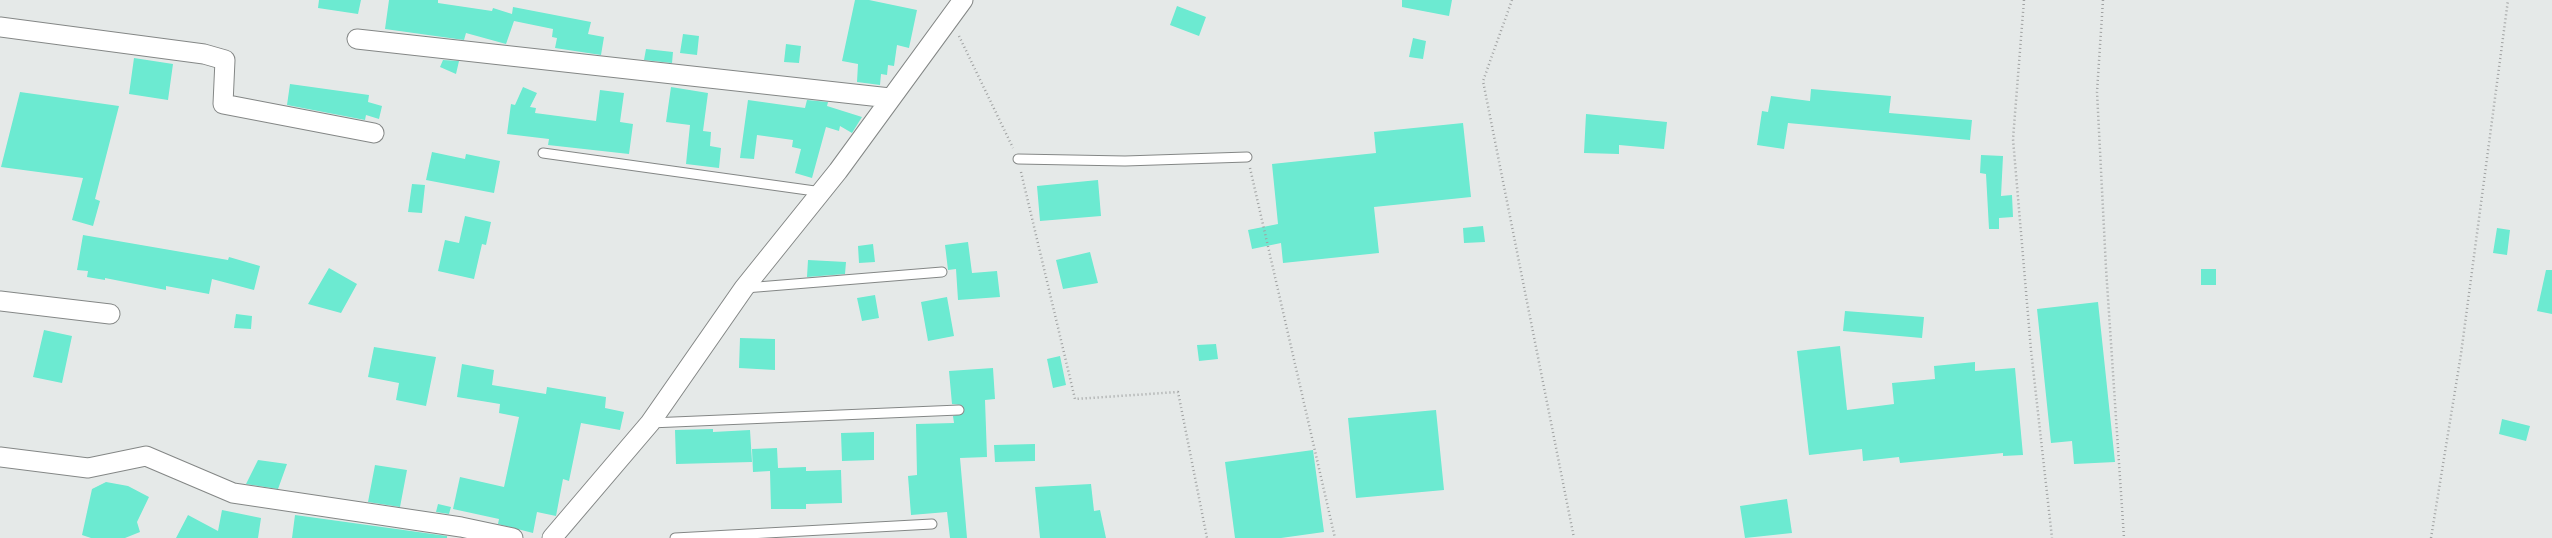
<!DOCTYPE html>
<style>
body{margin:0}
canvas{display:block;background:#e5e9e8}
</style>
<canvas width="2552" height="538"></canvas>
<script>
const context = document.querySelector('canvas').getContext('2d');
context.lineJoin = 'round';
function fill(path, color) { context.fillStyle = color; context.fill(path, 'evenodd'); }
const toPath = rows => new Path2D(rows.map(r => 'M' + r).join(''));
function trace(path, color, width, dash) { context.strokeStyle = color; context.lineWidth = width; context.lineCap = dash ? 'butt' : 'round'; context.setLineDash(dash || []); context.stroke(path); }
const building = toPath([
 [319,0,361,0,358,14,318,8],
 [389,0,438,0,438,3,492,11,493,8,512,14,513,7,591,22,588,34,604,37,601,55,555,48,557,38,552,37,553,29,514,21,506,44,466,33,464,40,385,29],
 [855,0,869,0,917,10,909,48,897,45,894,66,888,65,887,75,881,74,880,85,857,82,858,64,842,61],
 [1402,0,1452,0,1449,16,1402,7],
 [1177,6,1206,17,1199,36,1170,25],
 [683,34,699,36,697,55,680,53],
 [1413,38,1426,41,1423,59,1409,57],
 [786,44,801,46,799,63,784,62],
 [646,49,673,52,672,63,644,60],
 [134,58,173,64,168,100,129,94],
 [443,60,459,61,456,74,440,67],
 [290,84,369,95,368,102,382,106,379,119,366,115,365,120,287,105],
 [523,87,537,93,530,107,536,108,535,113,596,121,600,90,624,93,620,122,633,124,629,154,548,145,549,139,507,134,511,104,515,105],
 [671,87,708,93,703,131,711,132,710,146,721,148,719,168,686,164,690,125,666,122],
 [1811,89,1891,96,1889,113,1972,120,1970,140,1788,123,1784,149,1757,145,1762,111,1768,112,1771,96,1810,101],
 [20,92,119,106,95,199,100,201,93,226,72,220,83,178,1,167],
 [748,100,805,108,807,100,828,102,827,106,862,117,852,133,840,126,839,131,826,127,812,178,795,173,801,149,792,147,793,140,757,135,754,159,740,158],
 [1586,114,1667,122,1664,149,1619,145,1619,154,1584,153],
 [1463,123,1471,197,1374,207,1379,253,1283,263,1281,243,1252,249,1248,230,1278,224,1272,164,1376,153,1374,132],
 [432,152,465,159,466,154,500,161,494,193,426,180],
 [1981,155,2003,156,2001,196,2012,195,2013,217,1999,218,1999,229,1989,229,1986,174,1980,173],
 [1098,180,1101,216,1040,221,1037,186],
 [412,184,425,185,422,213,408,212],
 [465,216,491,222,486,245,482,244,474,279,438,271,445,240,459,243],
 [1483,226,1485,242,1464,243,1463,228],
 [2497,228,2510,230,2507,255,2493,253],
 [83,235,228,260,229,257,260,266,254,290,212,279,209,294,166,286,166,290,105,278,105,280,87,277,88,271,77,270],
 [968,242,972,273,997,271,1000,297,958,300,956,269,948,270,945,245],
 [873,244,875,262,859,263,858,246],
 [1090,252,1098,283,1063,289,1056,260],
 [808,260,846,262,845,274,807,277],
 [329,268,357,284,341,313,308,304],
 [2201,269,2216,269,2216,285,2201,285],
 [2546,270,2552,270,2552,314,2537,311],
 [875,295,879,318,862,321,857,298],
 [947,297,954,336,928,341,921,302],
 [2098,302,2115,462,2074,464,2072,441,2051,443,2037,309],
 [1845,311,1924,317,1922,338,1843,331],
 [236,314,252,316,251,329,234,328],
 [44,330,72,336,62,383,33,377],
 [740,338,775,339,775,370,739,368],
 [1216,344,1218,359,1199,361,1197,345],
 [1840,346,1847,410,1894,404,1892,383,1935,379,1934,366,1975,362,1975,371,2015,368,2023,455,2003,456,2003,453,1900,463,1899,457,1863,461,1862,449,1809,455,1797,351],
 [374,347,436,357,426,406,396,400,399,383,368,377],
 [1060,356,1066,385,1053,388,1047,359],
 [462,364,494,370,492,385,546,394,547,387,606,397,605,408,624,412,620,430,581,423,569,481,563,479,556,516,537,512,533,533,498,524,499,519,453,509,460,477,504,487,519,417,499,413,500,404,457,397],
 [993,368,995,399,985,400,987,457,960,458,967,538,950,538,947,512,911,515,908,476,917,475,916,424,954,423,953,416,964,413,962,405,952,404,949,371],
 [1436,410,1444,490,1356,498,1348,418],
 [2502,419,2530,426,2526,441,2499,434],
 [713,429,713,432,750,430,752,462,676,464,675,430],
 [874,432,874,460,842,461,841,433],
 [1035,444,1035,461,995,462,994,445],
 [777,448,778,468,806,467,806,471,841,470,842,503,806,504,806,509,771,509,770,471,753,472,752,449],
 [1313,450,1324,532,1281,538,1235,538,1225,462],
 [258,460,287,464,278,489,246,484],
 [375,465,407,470,400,507,368,502],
 [106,482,128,486,149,497,137,522,140,532,125,538,91,538,82,535,92,489],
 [1091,484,1094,511,1100,510,1106,538,1040,538,1035,487],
 [1787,499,1792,533,1745,538,1740,506],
 [438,504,451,507,449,514,436,512],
 [222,510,261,518,258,538,176,538,188,515,218,531],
 [295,515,447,536,447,538,292,538]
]);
const path = toPath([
 [1512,0,1483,81,1574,538],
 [2024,0,2013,139,2031,350,2052,538],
 [2103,0,2097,92,2106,268,2124,538],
 [959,36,1013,148],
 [1250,168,1335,538],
 [1021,172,1075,399,1178,392,1207,538],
 [2431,538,2461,354,2508,0]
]);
const lane = toPath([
 [543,153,822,192],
 [1018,159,1125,161,1247,157],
 [745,288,942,272],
 [650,423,959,410],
 [675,538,932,524]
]);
const street = toPath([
 [0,27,204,54,225,60,223,104,374,133],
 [357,39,890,98],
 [0,301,110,314],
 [0,457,88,468,146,456,233,493,461,527,513,538],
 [552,538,650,423,744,288,838,171,963,0]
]);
fill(building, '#6cead1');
trace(lane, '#848786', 11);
trace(street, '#848786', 21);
trace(path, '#a0a2a2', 2.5, [1, 3]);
trace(lane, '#fff', 9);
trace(street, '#fff', 19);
</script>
